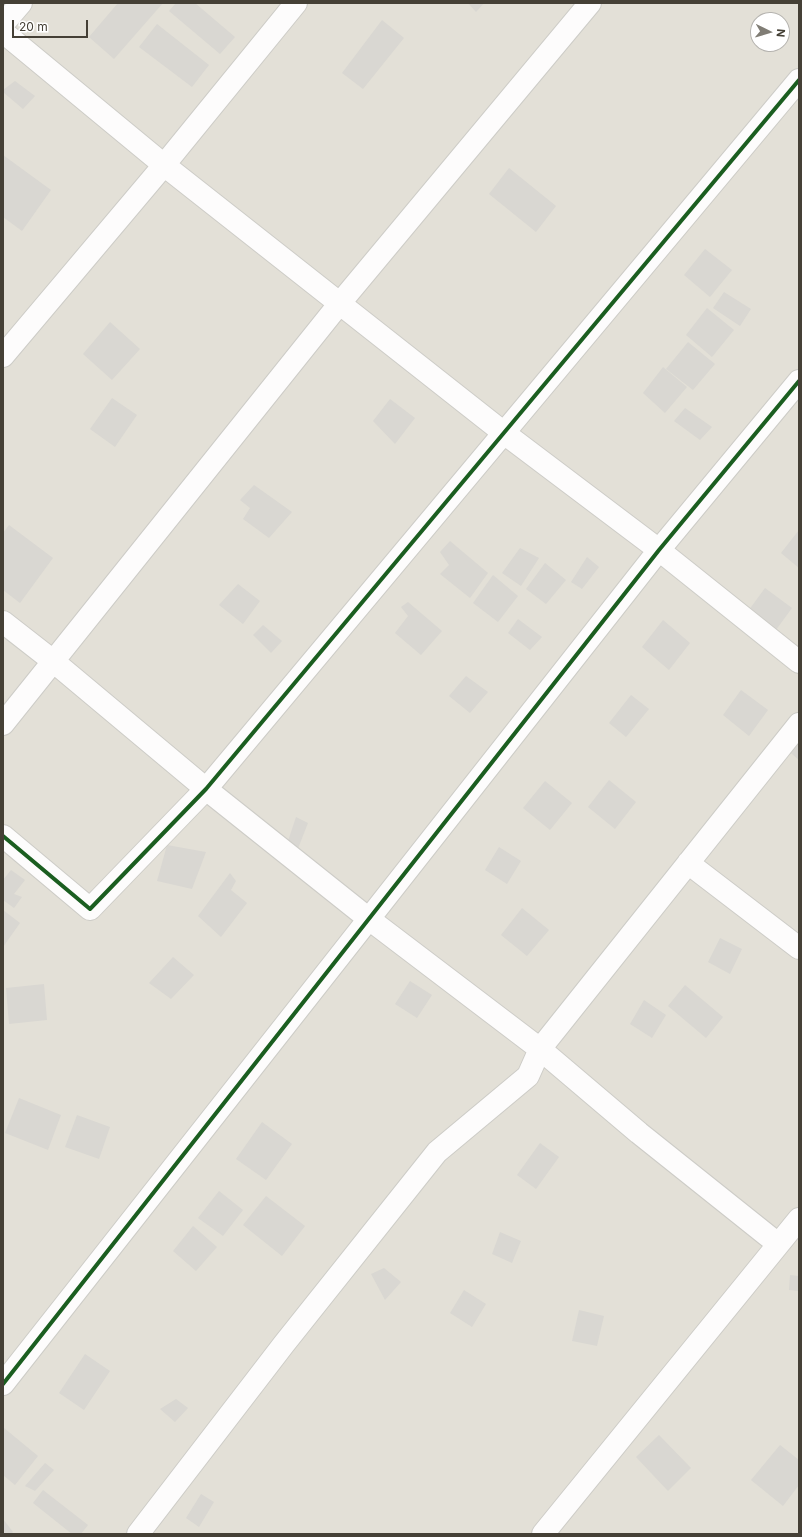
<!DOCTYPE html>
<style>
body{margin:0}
#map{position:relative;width:802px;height:1537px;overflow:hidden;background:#efeeea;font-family:Inter,sans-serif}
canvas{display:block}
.frame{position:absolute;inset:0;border:4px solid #454036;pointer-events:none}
.north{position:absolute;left:750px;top:12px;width:40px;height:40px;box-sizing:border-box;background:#fff;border:1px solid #b5b3af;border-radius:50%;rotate:95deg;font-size:11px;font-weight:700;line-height:16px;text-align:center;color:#454036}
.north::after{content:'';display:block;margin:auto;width:14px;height:18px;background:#807d75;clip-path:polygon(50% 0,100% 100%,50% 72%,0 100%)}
.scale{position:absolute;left:12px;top:20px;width:76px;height:18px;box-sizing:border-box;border:2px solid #454036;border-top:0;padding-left:5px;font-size:12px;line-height:14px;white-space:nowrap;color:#454036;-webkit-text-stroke:3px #fff;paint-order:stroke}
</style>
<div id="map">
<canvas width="802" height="1537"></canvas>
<div class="frame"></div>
<div class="north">N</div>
<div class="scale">20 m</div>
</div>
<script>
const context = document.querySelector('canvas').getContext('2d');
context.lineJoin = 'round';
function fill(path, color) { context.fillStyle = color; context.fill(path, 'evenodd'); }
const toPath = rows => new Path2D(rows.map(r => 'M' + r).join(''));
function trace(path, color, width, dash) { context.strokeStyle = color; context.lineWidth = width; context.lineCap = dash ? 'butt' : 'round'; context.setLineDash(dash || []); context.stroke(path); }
const residential = toPath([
 [3,3,799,3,799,1534,3,1534],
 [758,20,782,20,782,44,758,44]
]);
const building = toPath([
 [118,3,163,3,114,59,89,37],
 [176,3,195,3,235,37,220,54,169,11],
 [468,3,484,3,476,12],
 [382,20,404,38,363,89,342,73],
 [157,24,209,65,192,87,139,47],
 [15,81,35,96,23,109,3,92,3,90],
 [3,155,51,190,22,231,3,217],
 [509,168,556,206,536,232,489,194],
 [705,249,732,270,710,297,684,275],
 [724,292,751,309,740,326,713,308],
 [707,308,734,330,712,357,686,335],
 [110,322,140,349,112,380,83,354],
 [688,342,715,364,693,390,666,369],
 [663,367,687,387,665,413,643,393],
 [112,398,137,415,115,447,90,429],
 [390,399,415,418,395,444,373,421],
 [685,408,712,427,700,440,674,421],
 [254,485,292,512,269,538,243,519,250,508,240,500],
 [9,525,53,558,20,603,3,590,3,533],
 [799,530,799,568,781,553],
 [450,541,488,573,470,598,440,574,449,565,440,552],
 [520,548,539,558,521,586,502,573],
 [587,557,599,567,582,589,571,582],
 [545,563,566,580,546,604,526,589],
 [493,575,518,596,498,622,473,603],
 [238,584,260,601,243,624,219,605],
 [765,588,792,608,773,634,746,614],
 [408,602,442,631,421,655,395,633,408,616,401,607],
 [518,619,542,637,530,650,508,633],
 [663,620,690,643,669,670,642,647],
 [263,625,282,641,271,653,253,635],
 [466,676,488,692,470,713,449,696],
 [741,690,768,710,749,736,723,715],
 [631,695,649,709,626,737,609,723],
 [799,731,799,760,785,748],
 [609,780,636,802,615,829,588,807],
 [545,781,572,803,550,830,523,808],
 [296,817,308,823,297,851,286,847],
 [167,845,206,852,192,889,157,881],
 [499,847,521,861,507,884,485,870],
 [11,870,25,880,14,894,22,897,14,908,3,900,3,880],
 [230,873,236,881,231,890,247,903,221,937,198,916],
 [522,908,549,930,527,956,501,935],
 [3,910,20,923,3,947],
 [720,938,742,949,730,974,708,962],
 [173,957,194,975,171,999,149,983],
 [410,981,432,995,417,1018,395,1004],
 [44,984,47,1020,9,1024,6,988],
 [685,985,723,1017,706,1038,668,1006],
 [644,1000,666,1015,652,1038,630,1024],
 [19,1098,61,1115,48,1150,5,1133],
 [77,1115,110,1127,99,1159,65,1147],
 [262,1122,292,1144,266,1180,236,1159],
 [540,1143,559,1157,536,1189,517,1175],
 [219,1191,243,1210,223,1236,198,1218],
 [266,1196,305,1226,282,1256,243,1225],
 [193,1226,217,1247,196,1271,173,1251],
 [500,1232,521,1241,512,1263,492,1254],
 [384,1268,401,1282,385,1300,371,1274],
 [790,1275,799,1276,799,1291,789,1290],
 [464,1290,486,1304,472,1327,450,1313],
 [579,1310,604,1316,597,1346,572,1341],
 [85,1354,110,1371,84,1410,59,1393],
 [176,1399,188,1408,175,1422,160,1409],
 [4,1428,38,1456,15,1485,3,1475],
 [659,1435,691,1468,668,1491,636,1457],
 [780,1445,799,1460,799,1485,783,1506,751,1480],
 [45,1463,54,1470,35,1491,25,1486],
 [43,1490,88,1525,81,1534,72,1534,33,1503],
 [201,1494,214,1502,199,1527,186,1518],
 [3,1519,13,1532,11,1534,3,1534]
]);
const minor = toPath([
 [3,24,21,3],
 [3,32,164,165,504,433,659,550,799,662],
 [3,356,164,165,296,3],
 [3,622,53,661,206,789,369,919,540,1049,639,1133,778,1244],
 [3,724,340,303,590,3],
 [3,836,90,909,206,789,799,80],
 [688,863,799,948],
 [3,1384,659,550,799,381],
 [138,1534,284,1344,437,1152,528,1076,540,1049,799,724],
 [543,1534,799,1219]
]);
const cycleway = toPath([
 [3,836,90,909,206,789,799,80],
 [3,1384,659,550,799,381]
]);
fill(residential, '#e3e0d7');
fill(building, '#d9d7d2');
trace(minor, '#cdccc7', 24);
trace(minor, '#fdfcfc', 22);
trace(cycleway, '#1b5e20', 4);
</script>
